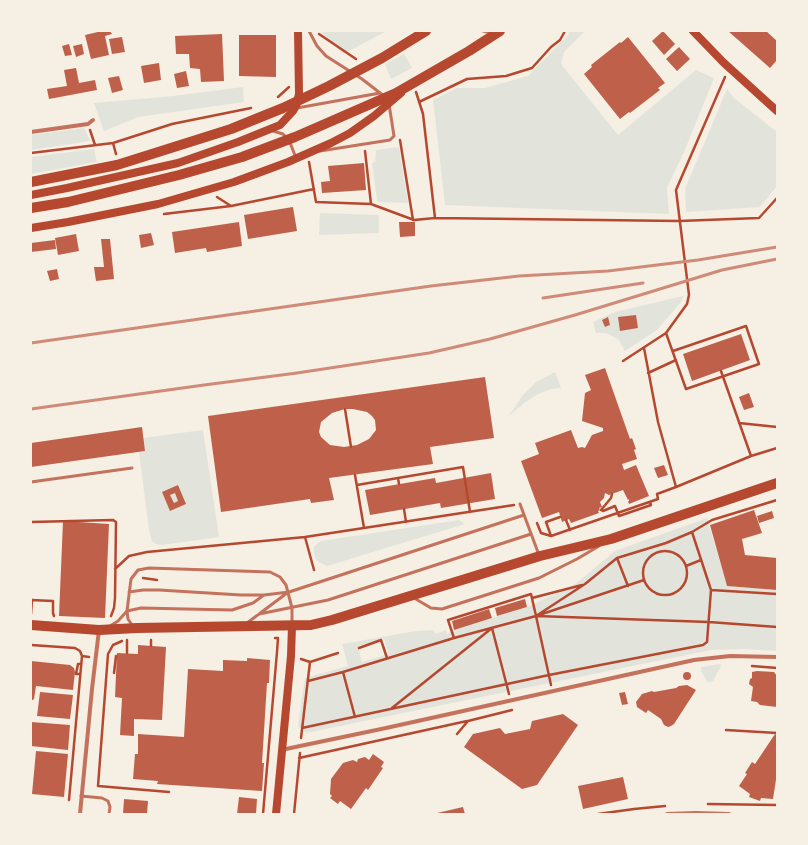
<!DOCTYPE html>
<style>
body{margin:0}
#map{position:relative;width:808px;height:845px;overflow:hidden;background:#f6efe4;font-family:"DejaVu Sans",sans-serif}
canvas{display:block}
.frame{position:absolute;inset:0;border:32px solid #f6efe4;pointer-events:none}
</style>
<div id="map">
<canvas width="808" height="845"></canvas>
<div class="frame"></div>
</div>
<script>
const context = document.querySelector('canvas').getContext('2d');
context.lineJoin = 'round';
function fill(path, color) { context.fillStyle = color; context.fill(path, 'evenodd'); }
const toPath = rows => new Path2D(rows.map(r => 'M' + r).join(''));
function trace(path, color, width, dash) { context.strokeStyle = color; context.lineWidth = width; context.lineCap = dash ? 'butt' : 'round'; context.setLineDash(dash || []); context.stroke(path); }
const green = toPath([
 [321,31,387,31,343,54],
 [569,31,585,31,564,52,561,64,618,135,696,70,714,78,684,152,667,188,669,214,445,205,433,100,457,88,485,88,528,76,568,35],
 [404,54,412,68,391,79,385,64],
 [243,87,244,102,138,117,104,131,94,103,173,96],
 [727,89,734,98,777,132,777,186,760,207,686,212,685,189],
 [84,128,90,141,31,150,31,135],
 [399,147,408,203,378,202,377,200,372,163,375,162,376,150],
 [94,149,97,162,31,174,31,157],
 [320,213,379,215,379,233,319,235],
 [683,296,681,302,657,330,625,351,618,339,606,333,596,333,593,322,615,312],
 [555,372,561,388,551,389,538,394,524,403,509,416,523,395,536,382],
 [203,430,219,537,169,544,161,545,156,544,152,541,149,530,139,452,145,451,143,438],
 [707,518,727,586,777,590,777,651,743,649,711,650,306,733,298,726,305,678,348,666,342,644,416,631,432,630,434,631,435,634,446,630,447,634,454,630,527,607,574,585,615,551],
 [384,639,389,654,362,662,358,646],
 [459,520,465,524,327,566,317,561,314,554,314,546,321,541],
 [720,664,721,666,713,681,709,682,707,682,701,670,701,667]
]);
const building = toPath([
 [102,31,110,31,112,34,105,36,109,55,91,59,85,35],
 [663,31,675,44,664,55,652,41],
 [728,31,766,31,777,41,777,60,770,68],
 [222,34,224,81,201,82,200,69,190,68,189,54,176,54,175,36],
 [239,35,276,35,276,77,239,76],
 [122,37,125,52,112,54,109,39],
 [628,37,665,83,658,88,660,90,630,113,629,112,620,119,584,74,592,67,591,65,620,42,621,43],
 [69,44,72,55,65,56,62,46],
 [82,44,84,54,76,57,73,46],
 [679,47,690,59,677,71,666,59],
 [159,63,161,80,144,83,141,66],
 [76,68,79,83,95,80,97,90,49,99,47,89,67,86,64,70],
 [186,71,189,86,177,88,174,74],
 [119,76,123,90,112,93,108,78],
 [364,163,366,190,322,193,321,182,330,181,328,166],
 [293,207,297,231,248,239,244,215],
 [239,222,242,246,207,252,206,248,175,253,172,232],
 [399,222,415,222,415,236,400,237],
 [151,233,154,245,141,248,139,235],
 [76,234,79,251,58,255,55,238],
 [101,239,110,239,114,279,96,281,94,267,104,267],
 [55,240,56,249,31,252,31,243],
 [57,269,59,279,50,281,47,271],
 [636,315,638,328,620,331,618,317],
 [608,317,610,325,605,327,602,320],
 [741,334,750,360,692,381,683,354],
 [605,368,630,439,632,438,636,449,634,450,637,459,622,464,624,470,636,465,649,496,629,504,628,501,629,501,629,499,628,500,623,490,609,495,605,493,604,498,600,502,602,507,599,508,600,510,598,511,599,513,571,523,569,519,562,522,559,512,542,518,521,461,539,454,535,443,571,430,578,448,582,447,585,448,592,435,603,431,603,428,582,421,585,393,591,390,585,375],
 [485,377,494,438,430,447,433,464,329,478,334,500,311,503,310,499,221,512,208,416],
 [345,409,353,409,367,412,372,416,375,420,376,430,369,439,357,445,344,447,330,445,321,437,319,432,321,422,332,413],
 [749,393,754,407,744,410,739,397],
 [142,427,145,451,31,467,31,443],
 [664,465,668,475,658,478,654,468],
 [491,473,495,499,441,508,440,503,370,515,365,490,435,478,436,483],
 [178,485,186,504,170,511,162,492],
 [175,493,178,501,174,503,170,495],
 [754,510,762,533,742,539,745,555,777,558,777,590,727,586,710,525],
 [772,511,774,518,759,523,757,516],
 [63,521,109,524,105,618,59,616],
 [525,599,527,607,497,616,495,608],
 [489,609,492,618,454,630,452,621],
 [138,645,166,647,162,720,134,719,134,736,120,735,122,698,115,697,117,653,138,654],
 [247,658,270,660,269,683,267,683,262,763,264,763,262,791,157,784,158,781,133,779,135,754,138,754,138,734,184,737,188,669,223,671,223,660,247,661],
 [31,661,70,665,74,668,75,672,73,690,36,686,34,699,31,701],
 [757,671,774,672,777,676,777,707,760,705,757,702,751,701,753,687,749,684,750,679,752,678,752,672],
 '683 676a4 4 0 1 1 8 0a4 4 0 1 1-8 0Z',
 [687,685,696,690,674,724,671,726,668,727,664,725,661,719,648,710,646,713,637,707,636,702,642,694,652,691,654,692,676,688,679,686],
 [40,692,73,695,70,719,37,716],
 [625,692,628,704,622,705,619,693],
 [563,714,578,725,537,785,522,789,464,747,473,734,500,728,505,734,530,729,532,721],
 [31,722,70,725,68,750,31,746],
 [775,734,777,735,777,773,773,799,761,798,760,801,749,797,750,794,739,786,747,774,745,773,752,762,755,764],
 [36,751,68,754,64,797,32,794],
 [373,754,384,762,381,767,383,768,368,790,366,788,351,809,340,801,338,804,330,798,332,796,330,794,331,779,343,763,353,760,357,762,358,759,365,757,369,760],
 [623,777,628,799,583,809,578,786],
 [239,797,257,799,256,814,237,814],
 [124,799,148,801,147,814,123,814],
 [463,807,465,814,437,814,437,813]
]);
const path = toPath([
 [319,34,356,59],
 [416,92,423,114,435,218],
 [278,97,289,87],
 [419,102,467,79,506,76,532,68,551,47,560,40,565,31],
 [90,130,95,145],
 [400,140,413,220],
 [113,143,116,154],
 [365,151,371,204],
 [31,153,113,143,172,124,251,108],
 [309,162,316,202,371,204,414,220,435,218,679,221,759,218,777,198],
 [217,197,231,206,314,189],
 [164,214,231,206],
 [666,333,686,389,759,364,746,326,673,351],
 [644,348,658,422,676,487],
 [623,361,666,333,687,304,689,295,676,190,725,77],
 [721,371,751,456],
 [648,373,676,360],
 [345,409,351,447],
 [739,423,777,427],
 [355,475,364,528],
 [398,478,463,467,470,512],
 [357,485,398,478,399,484],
 [612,494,611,498,601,510,603,511,615,506,619,516,651,505,650,502],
 [404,509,406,522],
 [566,520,570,530],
 [31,522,113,520,116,522,115,598,114,608,111,616],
 [537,523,541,533,551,536,658,499,657,494,676,487,751,456,777,448],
 [551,536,546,522,560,517],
 [305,537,314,570],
 '643 573a22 22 0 1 1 44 0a22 22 0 1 1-44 0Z',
 [617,558,628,586],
 [686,566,701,560],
 [115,569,129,556,147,552,305,537,514,505],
 [143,578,157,580],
 [711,590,777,594],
 [532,598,582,585],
 [31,600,53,601,53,613,54,616],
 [31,614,32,600],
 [454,638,448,620,531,594,536,616,644,580],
 [122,641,113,645,108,654,98,786,169,792],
 [31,645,75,648,80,651,82,656,89,657],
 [151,646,151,640],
 [359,648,381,640,387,658],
 [127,653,127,640],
 [301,659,310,662,301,738],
 [310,662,338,653],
 [752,666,777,668],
 [343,672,355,717],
 [114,673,116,656],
 [80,674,76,674,78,664,81,664],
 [308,681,343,672,454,638,536,616,709,622,777,627],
 [551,685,536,616,585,584,617,558,666,543,692,532,712,520,777,500],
 [392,708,492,628,509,694],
 [302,728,549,675,703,645,707,642,711,590,692,532],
 [726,730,777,733],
 [457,734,468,721,512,710],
 [299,758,467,721],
 [69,800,82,656],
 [708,804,777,805],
 [263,814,277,652,278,638,275,638],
 [294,814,300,753],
 [598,814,634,809,665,806]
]);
const service = toPath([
 [309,31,317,46,326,56,362,79,384,96],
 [483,31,491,33],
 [297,108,380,93],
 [273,131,283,134,289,140,296,158],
 [320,151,390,140,394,136,389,104],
 [31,482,132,468],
 [520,504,539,555],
 [129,592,143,590,159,590,241,595,264,595,289,592,524,515],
 [414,598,431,608,442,609,539,578,577,559,599,546],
 [259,614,328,600,531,534],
 [247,623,287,593],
 [132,625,128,619,127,611,131,579,138,570,149,568,270,572,280,577,286,585,292,608,292,624],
 [110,626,118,621,127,611,141,608,232,610,253,603,264,595],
 [81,796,102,798,108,801,110,807,109,814]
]);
const minor = toPath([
 [31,132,88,124,93,120],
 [281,750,386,728,694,660,730,656,777,657],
 [80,814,92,689,99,630],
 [667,814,696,813,729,814]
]);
const secondary = toPath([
 [693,31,724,63,777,111],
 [31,195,67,188,178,163,238,142,280,125,293,111,296,106,299,94,298,31],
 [31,228,68,222,158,204,234,182,288,162,331,143,350,133,374,116,401,93],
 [276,814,291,656,292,626]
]);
const primary = toPath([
 [31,182,117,165,231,129,283,108,329,86,382,58,426,31],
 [31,208,68,202,179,175,242,157,295,137,396,93,469,51,500,31],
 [31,625,99,630,137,628,311,625,332,620,540,556,611,539,777,483]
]);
const rail = toPath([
 [543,298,643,283],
 [31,343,431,286,519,276,608,271,698,260,777,247],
 [31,409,204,385,297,373,429,353,490,339,575,315,722,270,777,259]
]);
fill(green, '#e2e4dc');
fill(building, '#bf614a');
trace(path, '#b5482f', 2.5);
trace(service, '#c5725c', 3);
trace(minor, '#c5725c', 4);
trace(secondary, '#b5482f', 8);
trace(primary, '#b5482f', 10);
trace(rail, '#cf8b77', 3);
</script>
